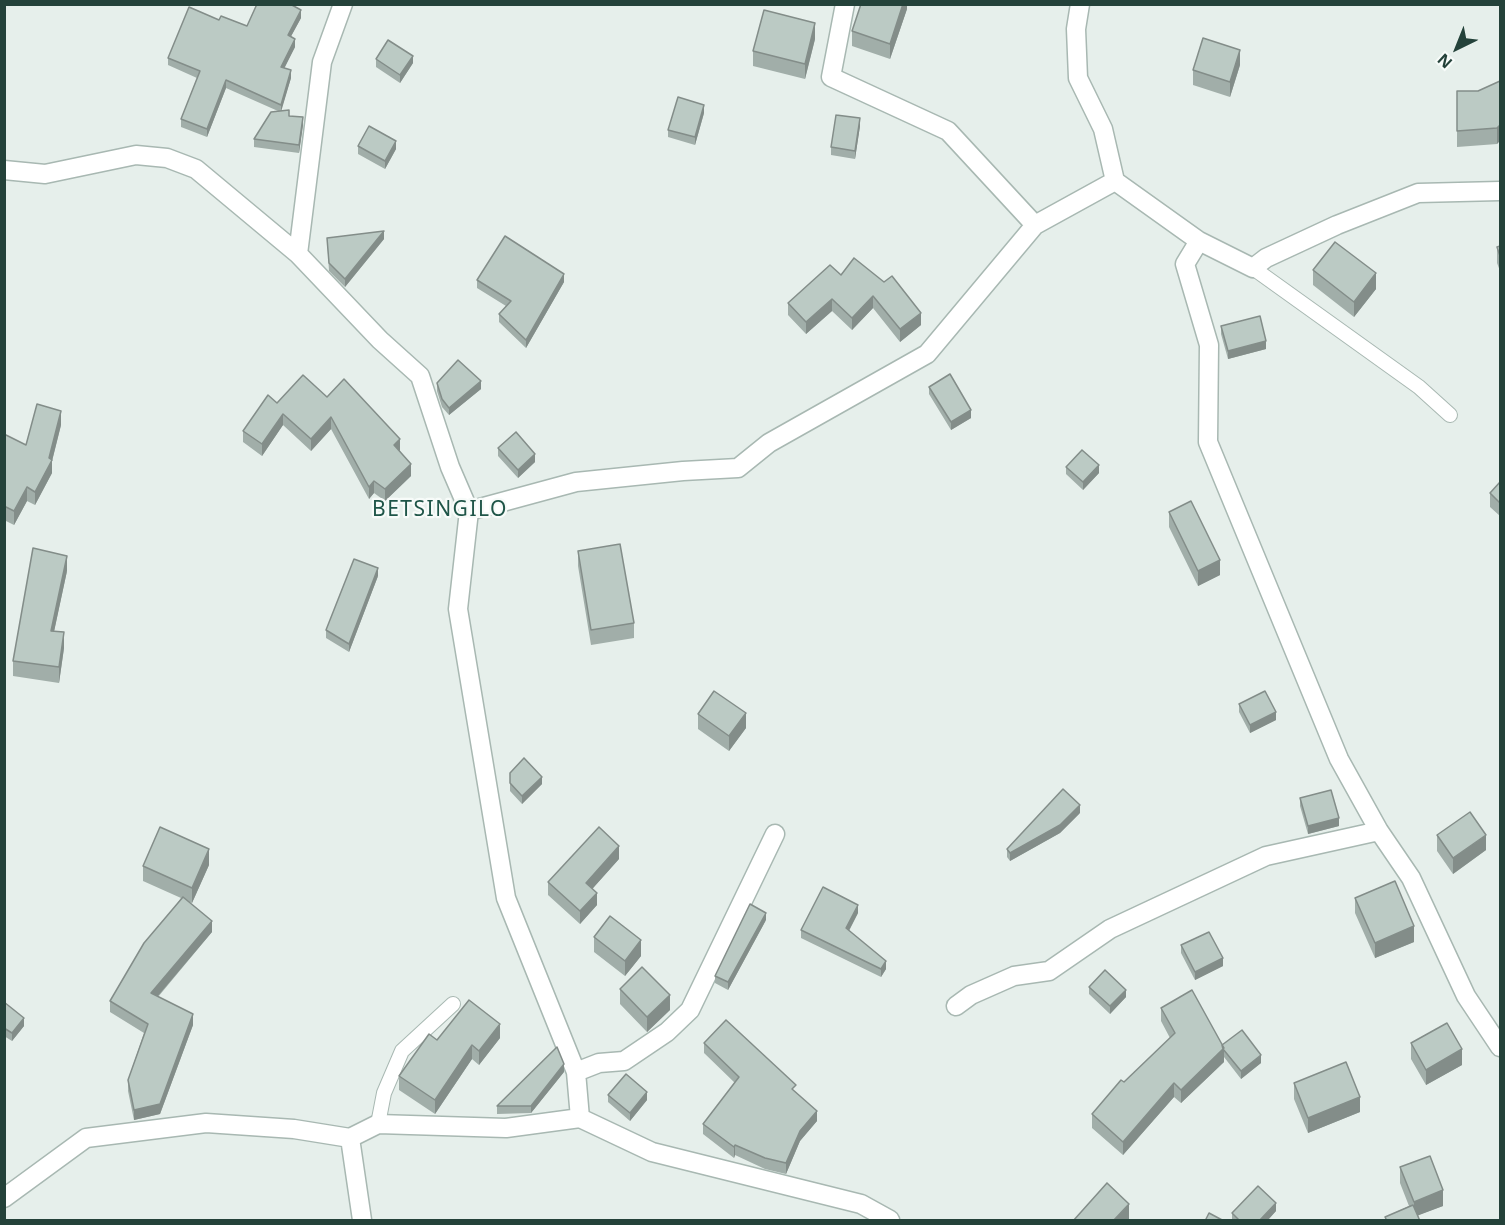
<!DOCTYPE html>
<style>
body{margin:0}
#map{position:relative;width:1505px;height:1225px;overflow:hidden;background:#e6efeb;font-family:"Noto Sans",sans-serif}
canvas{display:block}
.frame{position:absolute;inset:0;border:6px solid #24423a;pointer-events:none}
.north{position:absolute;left:1427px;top:18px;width:60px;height:60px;-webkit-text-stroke:4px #f7fbf9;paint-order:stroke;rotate:223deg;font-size:16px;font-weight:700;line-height:24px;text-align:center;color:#24423a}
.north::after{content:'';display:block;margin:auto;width:21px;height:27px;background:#24423a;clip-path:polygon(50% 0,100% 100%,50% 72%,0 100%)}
</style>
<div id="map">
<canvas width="1505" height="1225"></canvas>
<div class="frame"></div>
<div class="north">N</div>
</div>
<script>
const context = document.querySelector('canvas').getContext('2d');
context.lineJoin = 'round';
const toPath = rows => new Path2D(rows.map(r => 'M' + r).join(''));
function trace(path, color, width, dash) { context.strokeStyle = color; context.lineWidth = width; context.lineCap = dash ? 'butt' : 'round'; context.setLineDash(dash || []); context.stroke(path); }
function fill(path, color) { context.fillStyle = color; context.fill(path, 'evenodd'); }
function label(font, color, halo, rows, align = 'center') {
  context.font = font + ' "Noto Sans",sans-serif'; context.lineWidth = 4.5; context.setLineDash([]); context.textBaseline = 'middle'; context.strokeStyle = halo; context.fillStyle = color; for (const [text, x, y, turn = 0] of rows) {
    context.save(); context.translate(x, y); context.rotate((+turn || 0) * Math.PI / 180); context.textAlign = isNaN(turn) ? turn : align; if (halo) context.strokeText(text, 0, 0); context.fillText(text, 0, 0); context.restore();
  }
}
const service = toPath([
 [1253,268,1419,387,1450,415],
 [378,1124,384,1093,402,1051,453,1004]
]);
const minor = toPath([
 [343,4,322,62,298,254,380,340,420,376,450,467,469,511,458,609,506,898,576,1072,580,1118,652,1152,861,1204,890,1220],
 [845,4,831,77,948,131,1035,225],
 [1080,4,1076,29,1078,78,1103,129,1115,181,1199,241,1253,268,1266,258,1337,225,1418,193,1500,191],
 [4,170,45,174,136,155,167,158,196,169,298,254],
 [1199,241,1185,264,1209,345,1208,442,1339,759,1379,831,1411,878,1466,996,1500,1047],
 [469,511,576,482,683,471,738,468,769,443,927,354,1035,225,1115,181],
 [956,1006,971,995,1014,976,1049,971,1110,929,1266,856,1379,831],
 [576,1072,599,1063,624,1061,667,1032,690,1010,775,834],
 [350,1138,362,1220],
 [4,1198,86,1138,206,1123,294,1129,350,1138,378,1124,506,1128,580,1118]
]);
const wall = toPath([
 [907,4,907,9,890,59,852,46,852,31],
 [301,18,291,36,295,47,284,68,291,78,281,110,303,125,299,153,254,147,254,139,278,111,226,88,207,137,181,127,181,119,197,78,168,65,168,58,219,20,247,26],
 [815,39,805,79,753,66,753,51],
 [376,59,413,63,400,83,376,67],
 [1240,65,1230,97,1193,85,1193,70],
 [1500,81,1497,144,1457,147,1457,91,1478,91],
 [704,113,695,145,668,137,668,130],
 [860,126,855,159,831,155,831,147],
 [358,146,396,149,385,169,358,154],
 [327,238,384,239,345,287,329,271],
 [1500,246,1500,271,1497,263,1497,247],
 [1313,270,1376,289,1354,317,1313,285],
 [841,275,921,325,900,342,873,308,852,330,832,311,806,334,788,315,788,303],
 [477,280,564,282,526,348,499,322,499,314,506,306,477,288],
 [1221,326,1266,349,1228,359,1221,334],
 [437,383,481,389,449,415,442,407,437,391],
 [929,387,971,418,951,430,929,394],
 [327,397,400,450,400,451,411,476,385,501,374,493,369,499,331,429,311,451,283,425,262,456,243,442,243,431,277,403],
 [61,425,52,461,52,473,35,505,27,501,14,525,4,520,4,434,26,445],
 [498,448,535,462,518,478,498,456],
 [1066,467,1099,473,1083,490,1066,474],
 [1500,482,1500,516,1490,507,1490,493],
 [1169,512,1220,575,1198,586,1169,527],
 [578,551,634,623,634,638,591,645,578,566],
 [67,571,54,631,64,648,59,683,13,676,13,661],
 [378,576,349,652,326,638,326,630],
 [1239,704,1276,720,1250,733,1239,712],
 [698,714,746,728,729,751,698,729],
 [510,773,542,784,522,804,510,791],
 [1300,798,1339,826,1308,834,1300,806],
 [1080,813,1060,833,1010,861,1007,857,1007,849],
 [1437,835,1486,850,1453,874,1437,851],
 [619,859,592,889,597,905,580,924,548,895,548,882],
 [209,865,192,903,189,902,212,932,158,997,193,1025,160,1114,134,1120,128,1091,128,1080,144,1033,110,1012,110,1001,181,898,143,881,143,866],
 [1355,898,1414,942,1375,958,1355,913],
 [858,913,849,931,886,969,881,977,801,938,801,930],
 [766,920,728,990,715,983,715,976],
 [594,937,641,956,625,976,594,952],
 [1181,945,1223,966,1195,980,1181,953],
 [1089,987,1126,997,1110,1014,1089,994],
 [620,989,670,1010,647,1032,620,1004],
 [4,1002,24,1026,12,1041,4,1036],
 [1161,1008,1222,1045,1261,1063,1241,1079,1224,1057,1224,1062,1181,1103,1174,1097,1123,1155,1092,1128,1092,1114,1170,1038,1161,1021],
 [500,1038,479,1065,472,1059,435,1114,399,1090,399,1076,437,1040],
 [704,1043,796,1092,817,1121,800,1141,786,1174,765,1169,735,1155,734,1158,703,1134,703,1124,735,1083,704,1053],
 [1411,1043,1462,1065,1426,1085,1411,1059],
 [564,1072,531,1113,497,1114,497,1106],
 [1294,1083,1360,1112,1308,1133,1294,1099],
 [608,1095,647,1100,630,1121,608,1102],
 [1400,1167,1443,1206,1418,1215,1420,1221,1385,1221,1385,1217,1409,1206,1400,1183],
 [1276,1211,1267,1221,1232,1221,1232,1213]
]);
const shadedWall = toPath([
 [903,4,907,4,907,9,890,59,890,44],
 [301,10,301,18,288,42,288,35],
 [815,23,815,39,805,79,805,64],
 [295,39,295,47,281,75,281,67],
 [1240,50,1240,65,1230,97,1230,82],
 [413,56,413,63,400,83,400,75],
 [291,70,291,78,281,112,281,105],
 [226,80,226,88,207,137,207,129],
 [704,105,704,113,695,145,695,137],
 [303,117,303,125,299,153,299,145],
 [860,118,860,126,855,159,855,151],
 [1500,125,1500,141,1497,144,1497,128],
 [396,141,396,149,385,169,385,161],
 [384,231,384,239,345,287,345,279],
 [1376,273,1376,289,1354,317,1354,302],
 [564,274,564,282,526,348,526,340],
 [873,296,873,308,852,330,852,318],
 [832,299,832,311,806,334,806,322],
 [921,313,921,325,900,342,900,329],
 [1266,341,1266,349,1228,359,1228,351],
 [481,381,481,389,449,415,449,408],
 [971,410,971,418,951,430,951,422],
 [61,411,61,425,52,461,52,473,35,505,35,492,49,458],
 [283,414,283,425,262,456,262,444],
 [331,417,331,429,311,451,311,439],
 [400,439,400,450,394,457,394,445],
 [535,454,535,462,518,478,518,470],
 [411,464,411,476,385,501,385,489],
 [1099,465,1099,473,1083,490,1083,482],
 [374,481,374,493,369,499,369,487],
 [27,487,27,501,14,525,14,511],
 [67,556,67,571,51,646,51,631],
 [1220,560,1220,575,1198,586,1198,571],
 [378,568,378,576,349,652,349,644],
 [64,632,64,648,59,683,59,667],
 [1276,712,1276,720,1250,733,1250,725],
 [746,713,746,728,729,751,729,736],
 [542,777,542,784,522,804,522,796],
 [1080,805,1080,813,1060,833,1010,861,1010,853],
 [1339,818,1339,826,1308,834,1308,826],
 [1486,835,1486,850,1453,874,1453,858],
 [619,846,619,859,586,896,586,883],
 [209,849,209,865,192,903,192,888],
 [597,893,597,905,580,924,580,911],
 [858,905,858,913,846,936,846,928],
 [766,913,766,920,728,990,728,982],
 [212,921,212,932,151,1004,151,993],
 [1414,926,1414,942,1375,958,1375,943],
 [641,940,641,956,625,976,625,961],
 [1223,958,1223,966,1195,980,1195,972],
 [886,961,886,969,881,977,881,969],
 [1126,990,1126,997,1110,1014,1110,1006],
 [670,995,670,1010,647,1032,647,1017],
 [193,1014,193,1025,160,1114,134,1120,134,1110],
 [24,1018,24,1026,12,1041,12,1033],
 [500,1024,500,1038,479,1065,479,1051],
 [472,1045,472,1059,435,1114,435,1100],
 [1224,1048,1224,1062,1181,1103,1181,1090],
 [1462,1049,1462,1065,1426,1085,1426,1070],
 [1261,1055,1261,1063,1241,1079,1241,1071],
 [564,1064,564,1072,531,1113,531,1106],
 [1174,1083,1174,1097,1123,1155,1123,1142],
 [647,1092,647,1100,630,1121,630,1113],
 [1360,1097,1360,1112,1308,1133,1308,1118],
 [817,1111,817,1121,800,1141,786,1174,786,1163,800,1131],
 [735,1145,735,1155,734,1158,734,1147],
 [1443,1190,1443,1206,1414,1217,1414,1202],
 [1276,1203,1276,1211,1267,1221,1259,1221],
 [1129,1204,1129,1219,1128,1221,1113,1221]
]);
const building = toPath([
 [257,4,290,4,301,10,288,35,295,39,281,67,291,70,281,105,226,80,207,129,181,119,200,71,168,58,189,7,219,20,221,16,247,26,257,4],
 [861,4,903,4,890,44,852,31,861,4],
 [764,10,815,23,805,64,753,51,764,10],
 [1203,38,1240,50,1230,82,1193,70,1203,38],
 [388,40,413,56,400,75,376,59,388,40],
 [1500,81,1500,125,1497,128,1457,131,1457,91,1478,91,1500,81],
 [678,97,704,105,695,137,668,130,678,97],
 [289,110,289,116,303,117,299,145,254,139,271,112,289,110],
 [836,115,860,118,855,151,831,147,836,115],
 [369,126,396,141,385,161,358,146,369,126],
 [384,231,345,279,329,263,327,238,384,231],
 [505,236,564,274,526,340,499,314,511,301,477,280,505,236],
 [1335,242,1376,273,1354,302,1313,270,1335,242],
 [1500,246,1500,256,1497,247,1500,246],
 [854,258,884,282,892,276,921,313,900,329,873,296,852,318,832,299,806,322,788,303,830,265,841,275,854,258],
 [1260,316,1266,341,1228,351,1221,326,1260,316],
 [458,360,481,381,449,408,442,399,437,383,458,360],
 [950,374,971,410,951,422,929,387,950,374],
 [303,375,327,397,344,379,400,439,394,445,411,464,385,489,374,481,369,487,331,417,311,439,283,414,262,444,243,431,268,395,277,403,303,375],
 [37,404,61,411,49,458,52,460,35,492,27,487,14,511,4,506,4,434,26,445,37,404],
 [516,432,535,454,518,470,498,448,516,432],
 [1082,450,1099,465,1083,482,1066,467,1082,450],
 [1500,482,1500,503,1490,493,1500,482],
 [1191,501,1220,560,1198,571,1169,512,1191,501],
 [620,544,634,623,591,630,578,551,620,544],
 [33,548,67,556,51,631,64,632,59,667,13,661,33,548],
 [354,559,378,568,349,644,326,630,354,559],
 [714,691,746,713,729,736,698,714,714,691],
 [1265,691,1276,712,1250,725,1239,704,1265,691],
 [524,758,542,777,522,796,510,783,510,773,524,758],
 [1063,789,1080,805,1060,825,1010,853,1007,849,1063,789],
 [1331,790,1339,818,1308,826,1300,798,1331,790],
 [1470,812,1486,835,1453,858,1437,835,1470,812],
 [160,827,209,849,192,888,143,866,160,827],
 [599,827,619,846,586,883,597,893,580,911,548,882,599,827],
 [1395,881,1414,926,1375,943,1355,898,1395,881],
 [823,887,858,905,846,928,886,961,881,969,801,930,823,887],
 [183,897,212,921,151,993,193,1014,160,1104,134,1110,128,1080,148,1024,110,1001,144,943,183,897],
 [750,904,766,913,728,982,715,976,750,904],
 [610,916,641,940,625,961,594,937,610,916],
 [1209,932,1223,958,1195,972,1181,945,1209,932],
 [642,967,670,995,647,1017,620,989,642,967],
 [1105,970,1126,990,1110,1006,1089,987,1105,970],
 [1192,990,1224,1048,1181,1090,1174,1083,1123,1142,1092,1114,1121,1080,1124,1082,1175,1033,1161,1008,1192,990],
 [469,1000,500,1024,479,1051,472,1045,435,1100,399,1076,429,1034,437,1040,469,1000],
 [4,1002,24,1018,12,1033,4,1028,4,1002],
 [726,1020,796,1085,792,1089,817,1111,800,1131,786,1163,765,1158,735,1145,734,1147,703,1124,739,1077,704,1043,726,1020],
 [1447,1023,1462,1049,1426,1070,1411,1043,1447,1023],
 [1242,1030,1261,1055,1241,1071,1223,1049,1222,1045,1242,1030],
 [557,1047,564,1064,531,1106,497,1106,557,1047],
 [1346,1062,1360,1097,1308,1118,1294,1083,1346,1062],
 [626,1074,647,1092,630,1113,608,1095,626,1074],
 [1430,1156,1443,1190,1414,1202,1400,1167,1430,1156],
 [1107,1183,1129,1204,1113,1221,1073,1221,1107,1183],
 [1258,1186,1276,1203,1259,1221,1240,1221,1232,1213,1258,1186],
 [1413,1205,1420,1221,1387,1221,1385,1217,1413,1205],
 [1209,1213,1224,1221,1205,1221,1209,1213]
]);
const quarterNames = [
 ["BETSINGILO",440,510]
];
trace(service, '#a8b8b2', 16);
trace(minor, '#a8b8b2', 21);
trace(service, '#fff', 14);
trace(minor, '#fff', 18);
fill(wall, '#a1aea9');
fill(shadedWall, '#838d89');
fill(building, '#bbcac4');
trace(building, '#838d89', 1.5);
context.letterSpacing = '1.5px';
label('21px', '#1f5548', '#f7fbf9', quarterNames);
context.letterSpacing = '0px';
</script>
